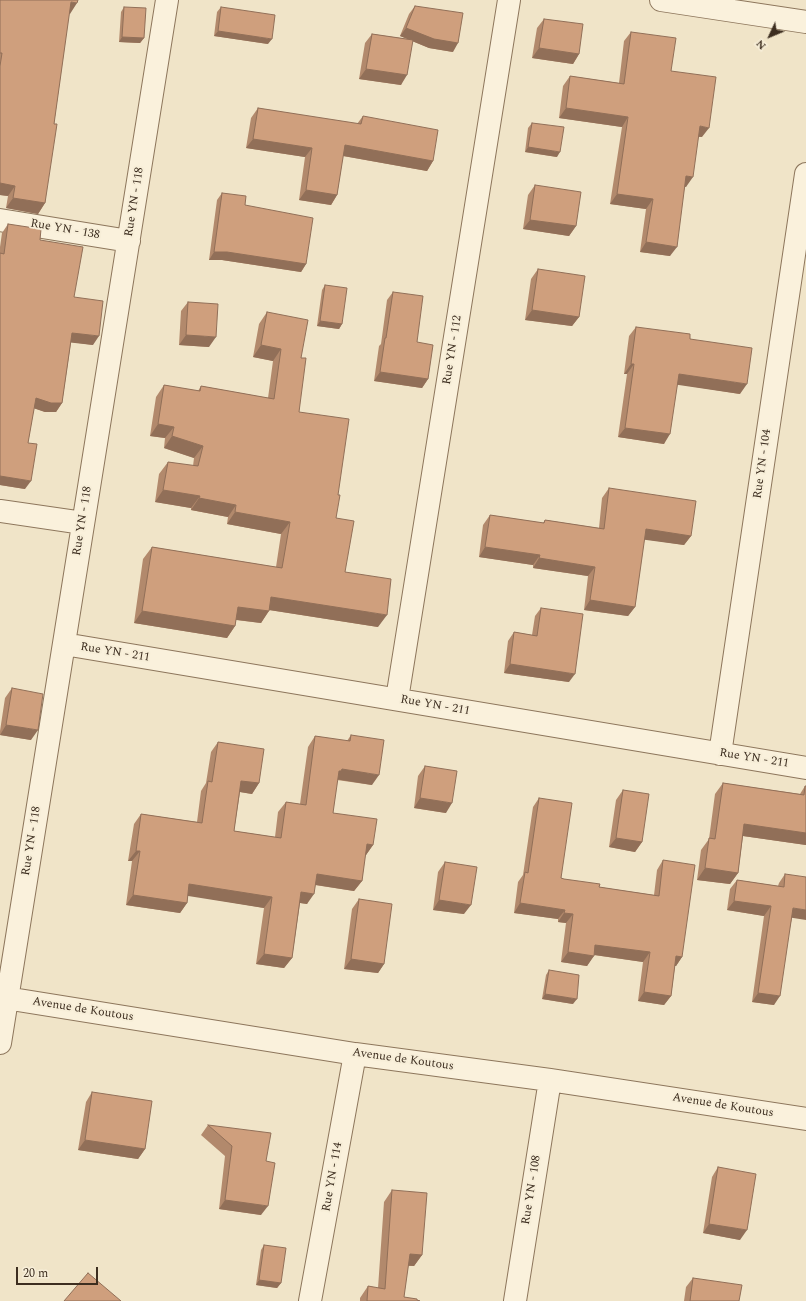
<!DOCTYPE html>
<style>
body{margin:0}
#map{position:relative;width:806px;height:1301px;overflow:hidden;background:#f0e4c8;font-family:Spectral,serif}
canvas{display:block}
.north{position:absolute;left:750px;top:16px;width:40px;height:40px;-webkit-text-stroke:3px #f7eed8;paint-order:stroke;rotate:226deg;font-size:11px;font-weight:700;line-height:16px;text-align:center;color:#3d2e20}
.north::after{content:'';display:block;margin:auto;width:14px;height:18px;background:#3d2e20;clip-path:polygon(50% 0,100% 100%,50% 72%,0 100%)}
.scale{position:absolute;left:16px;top:1267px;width:82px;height:18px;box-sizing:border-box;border:2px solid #3d2e20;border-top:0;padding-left:5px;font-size:12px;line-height:14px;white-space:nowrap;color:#3d2e20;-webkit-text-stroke:3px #f7eed8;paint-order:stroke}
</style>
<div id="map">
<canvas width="806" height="1301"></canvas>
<div class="north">N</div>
<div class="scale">20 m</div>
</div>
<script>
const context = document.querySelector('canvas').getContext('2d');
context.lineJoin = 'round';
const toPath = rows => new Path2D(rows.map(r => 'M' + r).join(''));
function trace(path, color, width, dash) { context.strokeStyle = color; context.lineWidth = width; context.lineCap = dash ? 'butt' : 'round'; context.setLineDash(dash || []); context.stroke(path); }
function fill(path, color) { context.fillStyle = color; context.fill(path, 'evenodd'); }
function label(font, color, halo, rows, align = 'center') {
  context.font = font + ' Spectral,serif'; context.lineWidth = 4; context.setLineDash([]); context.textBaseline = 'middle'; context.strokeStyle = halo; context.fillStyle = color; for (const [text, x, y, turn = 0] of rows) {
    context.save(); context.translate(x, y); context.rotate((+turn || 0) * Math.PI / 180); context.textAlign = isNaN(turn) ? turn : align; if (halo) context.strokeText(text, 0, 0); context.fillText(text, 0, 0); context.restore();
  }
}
const minor = toPath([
 [661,0,806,22],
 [0,220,129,241],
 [0,511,83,523],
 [64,644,806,768],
 [397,699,509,0],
 [720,754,806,174],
 [0,997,355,1054,550,1080,806,1119],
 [0,1043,167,0],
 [310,1301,355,1054],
 [515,1301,550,1080]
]);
const wall = toPath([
 [0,0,70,14,69,14,54,124,45,203,38,214,6,208,8,196,0,195],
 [415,6,453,52,429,48,412,41,401,85,359,79,365,43,372,34,408,39,400,36,409,14],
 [124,7,144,38,140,43,119,42,121,12],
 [221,7,268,44,214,36,217,12],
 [544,19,579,54,573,64,532,58,537,28],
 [631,32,671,71,702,137,698,137,686,187,685,186,670,256,640,252,646,209,610,204,622,127,559,118,563,86,570,76,619,83,624,41],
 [258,108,357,124,363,116,433,161,427,171,343,156,337,195,331,205,299,200,305,157,246,148,251,118],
 [532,123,557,157,525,152,528,128],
 [535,185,576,226,569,236,523,229,528,195],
 [222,193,245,205,306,264,301,272,222,260,209,260,217,200],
 [8,224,40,240,74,297,93,345,71,342,62,403,56,412,45,412,34,408,28,443,25,489,0,485,0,247,2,233],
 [538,269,579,317,572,326,525,320,531,279],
 [325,285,342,324,339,329,317,326,322,290],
 [393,292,417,342,428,379,422,388,374,381,379,346,381,344,387,300],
 [188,302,209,347,179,345,181,311],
 [267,312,301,358,299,412,338,495,336,518,345,572,378,627,269,610,261,623,236,620,235,626,227,638,134,623,143,559,152,547,276,567,281,534,227,524,228,517,191,510,191,508,155,502,159,474,168,462,193,466,194,458,164,448,165,438,150,436,156,397,164,385,198,391,201,386,268,398,273,361,253,357,259,324],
 [636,327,690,339,740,394,677,384,664,444,618,437,627,374,624,374,629,336],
 [609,488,691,536,684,545,644,539,635,607,628,616,584,610,588,576,533,568,533,565,479,557,483,525,490,515,543,523,545,520,599,528,602,498],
 [541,608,569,682,504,673,508,641,514,632,532,635,535,616],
 [12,688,31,740,0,735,0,731,5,698],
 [351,735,372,785,337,780,333,813,373,845,366,855,365,855,362,881,354,891,315,885,307,904,300,903,292,958,284,968,256,964,264,908,188,895,187,903,180,913,126,905,132,861,128,861,134,824,141,814,197,822,201,791,206,783,211,752,218,742,259,783,252,794,240,792,234,831,275,837,278,812,286,802,300,804,308,747,315,736,347,741],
 [425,766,446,813,414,808,418,776],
 [723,783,800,794,805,786,806,845,743,836,738,873,730,884,697,880,701,850,709,839,715,794],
 [623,790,642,842,635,852,609,847,616,800],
 [539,798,561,878,564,879,599,887,654,895,657,870,663,860,682,957,676,966,675,966,671,996,664,1005,638,1001,643,962,594,955,587,966,561,962,566,923,558,922,558,919,514,913,518,882,523,875,533,807],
 [445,862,464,914,433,910,438,872],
 [785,874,792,918,774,1005,752,1002,764,916,727,910,730,889,737,880,778,886,779,883],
 [359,899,384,964,378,973,344,969,352,909],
 [549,970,573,1004,542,999,546,975],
 [92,1092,145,1149,138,1159,78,1150,86,1102],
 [208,1125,266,1161,261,1215,219,1209,225,1156,201,1135],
 [718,1167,740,1240,703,1233,712,1177],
 [392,1190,422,1255,414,1266,408,1266,404,1297,420,1301,360,1301,360,1298,368,1286,378,1288,384,1202],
 [264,1245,281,1283,277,1288,256,1285,261,1250],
 [693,1278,739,1301,684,1301,686,1287]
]);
const shadedWall = toPath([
 [71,2,77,3,70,14,63,13],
 [406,28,458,43,453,52,429,48,400,36],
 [218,31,272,39,268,44,214,36],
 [122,37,144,38,140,43,119,42],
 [539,48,579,54,573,64,532,58],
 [366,69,407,75,401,85,359,79],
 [566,108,628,117,622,127,559,118],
 [700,126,709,128,702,137,693,136],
 [253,139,312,148,305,157,246,148],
 [345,145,433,161,427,171,338,155],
 [528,147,560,152,557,157,525,152],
 [686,176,693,177,686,187,680,186],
 [0,183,15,186,8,196,0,195],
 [306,190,337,195,331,205,299,200],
 [617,194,653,199,646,209,610,204],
 [13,198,45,203,38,214,6,208],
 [530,220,576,226,569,236,523,229],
 [646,242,677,247,670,256,640,252],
 [214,252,227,252,306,264,301,272,222,260,209,260],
 [532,310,579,317,572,326,525,320],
 [320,321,342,324,339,329,317,326],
 [72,333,99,336,93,345,66,342],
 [186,335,216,337,209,347,179,345],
 [261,345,281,349,273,361,253,357],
 [631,364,634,364,627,374,624,374],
 [380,372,428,379,422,388,374,381],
 [679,374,747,384,740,394,672,384],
 [36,398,62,403,56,412,45,412,30,407],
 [158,424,174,427,165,438,150,436],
 [625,428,670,434,664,444,618,437],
 [172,436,203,446,194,458,164,448],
 [0,476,31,481,25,489,0,485],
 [163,490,200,496,191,508,155,502],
 [199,498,236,505,228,517,191,510],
 [235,512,290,522,281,534,227,524],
 [646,529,691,536,684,545,639,539],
 [485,547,540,555,533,565,479,557],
 [539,558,595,567,588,576,533,568],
 [271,597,387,615,378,627,263,609],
 [590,600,635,607,628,616,584,610],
 [238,607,269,611,261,623,230,619],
 [142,611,235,626,227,638,134,623],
 [510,664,575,674,569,682,504,673],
 [6,725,38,730,31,740,0,735],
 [342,769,379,775,372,785,335,779,339,771],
 [241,781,259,783,252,794,234,791],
 [420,798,452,803,446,813,414,808],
 [744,824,806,833,806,845,736,835],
 [616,838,642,842,635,852,609,847],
 [367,844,373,845,366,855,359,854],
 [136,851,140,851,132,861,128,861],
 [705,868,738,873,730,884,697,880],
 [317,874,362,881,354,891,310,884],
 [189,884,272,897,264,908,182,895],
 [301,892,314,894,307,904,294,902],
 [133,895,187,903,180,913,126,905],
 [439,900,471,905,464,914,433,910],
 [734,901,771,906,764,916,727,910],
 [520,903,565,910,558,919,514,913],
 [793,908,806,910,806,920,787,917],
 [564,913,573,914,566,923,558,922],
 [595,945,650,952,643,962,588,954],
 [568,952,594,956,587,966,561,962],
 [264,954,292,958,284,968,256,964],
 [676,956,682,957,676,966,669,965],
 [351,959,384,964,378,973,344,969],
 [644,992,671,996,664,1005,638,1001],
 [758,993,780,996,774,1005,752,1002],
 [545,994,577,999,573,1004,542,999],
 [85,1140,145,1149,138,1159,78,1150],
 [225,1200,268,1206,261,1215,219,1209],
 [709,1224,747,1230,740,1240,703,1233],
 [410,1254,422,1255,414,1266,402,1265],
 [259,1280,281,1283,277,1288,256,1285]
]);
const building = toPath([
 [0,0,78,0,77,3,71,2,54,124,57,124,45,203,13,198,15,186,0,183,0,66,2,53,0,53,0,0],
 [415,6,463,13,458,43,434,39,406,28,415,6],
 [124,7,146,8,144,38,122,37,124,7],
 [221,7,275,15,272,39,218,31,221,7],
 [544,19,583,24,579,54,539,48,544,19],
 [631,32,676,38,671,71,716,77,709,128,700,126,693,177,686,176,677,247,646,242,653,199,617,194,628,117,566,108,570,76,624,84,631,32],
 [372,34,413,40,407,75,366,69,372,34],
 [258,108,361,124,363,116,438,130,433,161,345,145,337,195,306,190,312,148,253,139,258,108],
 [532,123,564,127,560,152,528,147,532,123],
 [535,185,581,192,576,226,530,220,535,185],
 [222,193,246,196,245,205,313,218,306,264,227,252,214,252,222,193],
 [8,224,41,229,40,240,83,247,74,297,103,301,99,336,72,333,62,403,51,403,36,398,28,443,37,444,31,481,0,476,0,253,4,254,8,224],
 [538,269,585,276,579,317,532,310,538,269],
 [325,285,347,288,342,324,320,321,325,285],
 [393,292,423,296,417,342,433,345,428,379,380,372,385,338,386,338,393,292],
 [188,302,218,304,216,337,186,335,188,302],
 [267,312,308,320,301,358,306,358,299,412,349,419,338,495,340,495,336,518,354,521,345,572,391,579,387,615,271,597,269,611,238,607,235,626,142,611,152,547,282,568,290,522,235,512,236,505,199,498,200,496,163,490,168,462,198,466,203,446,172,436,174,427,158,424,164,385,200,391,201,386,274,399,281,349,261,345,267,312],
 [636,327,690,334,690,339,752,348,747,384,679,374,670,434,625,428,634,364,631,364,636,327],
 [609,488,696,501,691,536,646,529,635,607,590,600,595,567,539,558,540,555,485,547,490,515,544,523,545,520,604,529,609,488],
 [541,608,583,614,575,674,510,664,514,632,537,636,541,608],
 [12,688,43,694,38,730,6,725,12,688],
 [351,735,384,740,379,775,342,769,341,771,339,771,333,813,377,819,373,845,367,844,362,881,317,874,314,894,301,892,292,958,264,954,272,897,189,884,187,903,133,895,140,851,136,851,141,814,202,823,208,781,212,782,218,742,264,749,259,783,241,781,234,831,281,838,286,802,306,805,315,736,350,741,351,735],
 [425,766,457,771,452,803,420,798,425,766],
 [723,783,804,795,805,786,806,786,806,833,744,824,738,873,705,868,709,838,715,839,723,783],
 [623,790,649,794,642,842,616,838,623,790],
 [539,798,572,803,561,878,564,879,600,884,599,887,659,896,663,860,695,865,682,957,676,956,671,996,644,992,650,952,595,945,594,956,568,952,573,914,564,913,565,910,520,903,525,872,528,873,539,798],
 [445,862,477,867,471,905,439,900,445,862],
 [785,874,806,877,806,910,793,908,780,996,758,993,771,906,734,901,737,880,784,887,785,874],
 [359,899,392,904,384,964,351,959,359,899],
 [549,970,579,975,577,999,545,994,549,970],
 [92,1092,152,1101,145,1149,85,1140,92,1092],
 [208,1125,271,1133,266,1161,275,1163,268,1206,225,1200,232,1146,208,1125],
 [718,1167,756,1174,747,1230,709,1224,718,1167],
 [392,1190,427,1193,422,1255,410,1254,404,1297,417,1299,417,1300,420,1301,367,1301,368,1286,385,1289,392,1190],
 [264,1245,286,1248,281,1283,259,1280,264,1245],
 [88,1273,121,1301,64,1301,88,1273],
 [693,1278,742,1285,739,1301,690,1301,693,1278]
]);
const streetNames = [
 ["Rue YN - 118",135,202,-81],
 ["Rue YN - 138",65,230,10],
 ["Rue YN - 112",453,350,-81],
 ["Rue YN - 104",763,464,-82],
 ["Rue YN - 118",83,521,-81],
 ["Rue YN - 211",115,653,9],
 ["Rue YN - 211",435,706,10],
 ["Rue YN - 211",754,759,9],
 ["Rue YN - 118",32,841,-81],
 ["Avenue de Koutous",83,1010,9],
 ["Avenue de Koutous",403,1060,8],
 ["Avenue de Koutous",723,1106,9],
 ["Rue YN - 114",333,1177,-80],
 ["Rue YN - 108",532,1190,-81]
];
trace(minor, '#8d765c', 24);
trace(minor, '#faf1dc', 22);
fill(wall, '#b2896c');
fill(shadedWall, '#916f58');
fill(building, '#cf9f7d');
trace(building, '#916f58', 1);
label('12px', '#3d2e20', '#f7eed8', streetNames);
</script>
